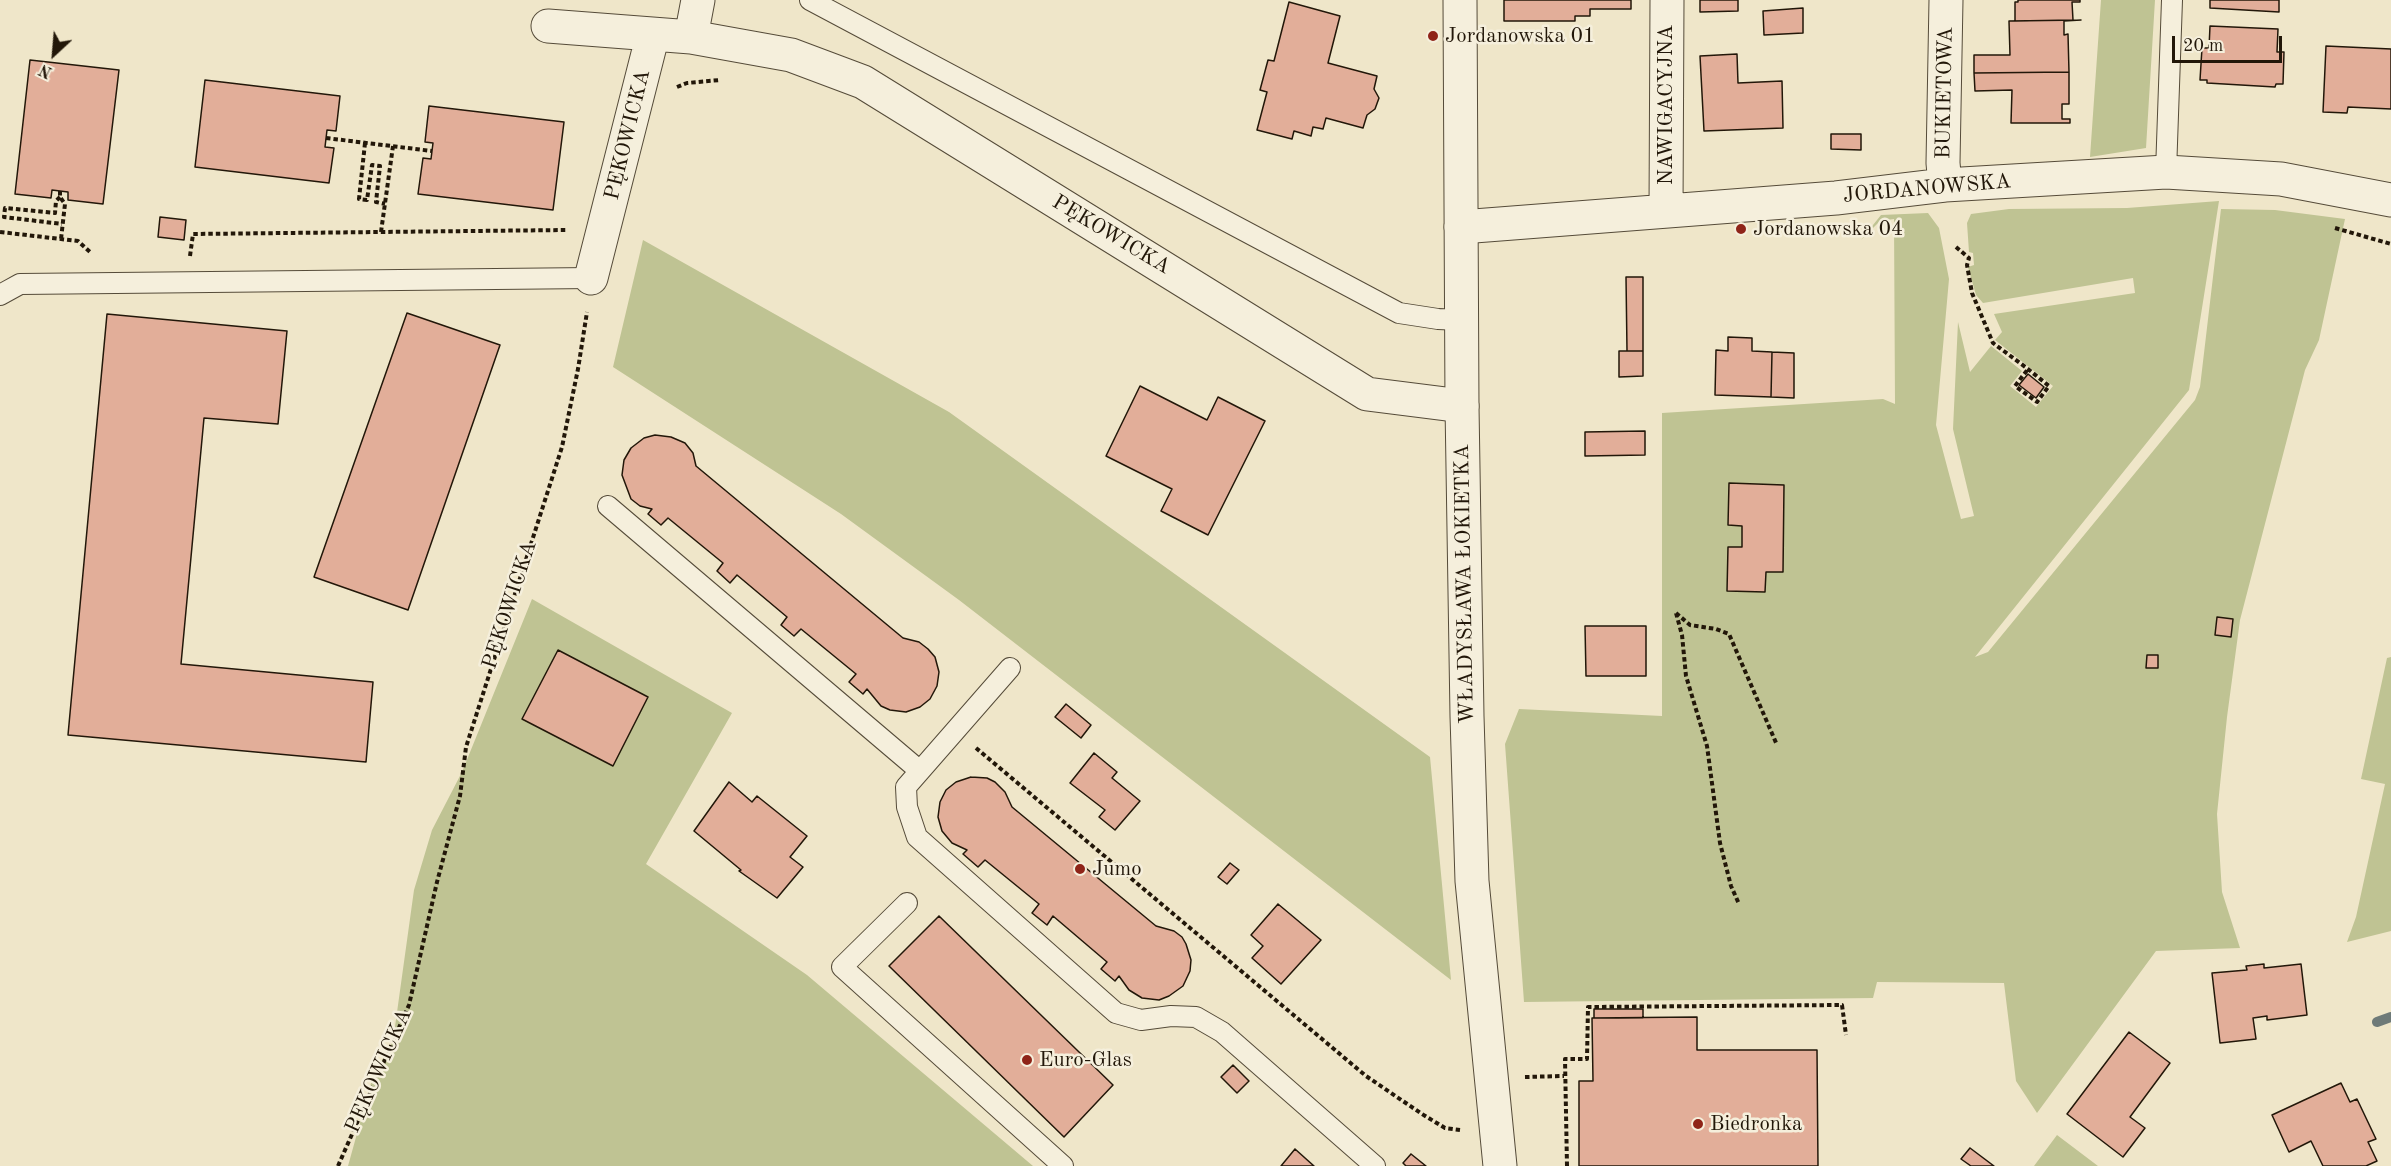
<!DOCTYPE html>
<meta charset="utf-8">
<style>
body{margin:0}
#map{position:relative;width:2391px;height:1166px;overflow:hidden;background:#efe6c9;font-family:"Old Standard TT",serif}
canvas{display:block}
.north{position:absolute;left:24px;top:24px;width:60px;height:60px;-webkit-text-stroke:4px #f5efdc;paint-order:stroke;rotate:206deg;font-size:16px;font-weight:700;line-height:24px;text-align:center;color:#221709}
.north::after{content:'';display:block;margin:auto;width:21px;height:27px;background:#221709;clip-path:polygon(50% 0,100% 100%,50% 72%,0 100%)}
.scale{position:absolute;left:2172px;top:36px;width:110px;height:27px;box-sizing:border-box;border:3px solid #221709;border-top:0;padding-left:8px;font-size:18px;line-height:21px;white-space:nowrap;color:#221709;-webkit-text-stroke:4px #f5efdc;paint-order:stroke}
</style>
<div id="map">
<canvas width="2391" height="1166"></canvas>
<div class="north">N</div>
<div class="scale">20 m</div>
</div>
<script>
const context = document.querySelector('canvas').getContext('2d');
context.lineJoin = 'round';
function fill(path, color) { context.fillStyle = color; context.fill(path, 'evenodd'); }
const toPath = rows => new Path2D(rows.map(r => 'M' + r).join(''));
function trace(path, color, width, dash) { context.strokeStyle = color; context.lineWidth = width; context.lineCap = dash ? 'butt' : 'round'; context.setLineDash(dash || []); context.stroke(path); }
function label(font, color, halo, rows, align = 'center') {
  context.font = font + ' "Old Standard TT",serif'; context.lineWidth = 5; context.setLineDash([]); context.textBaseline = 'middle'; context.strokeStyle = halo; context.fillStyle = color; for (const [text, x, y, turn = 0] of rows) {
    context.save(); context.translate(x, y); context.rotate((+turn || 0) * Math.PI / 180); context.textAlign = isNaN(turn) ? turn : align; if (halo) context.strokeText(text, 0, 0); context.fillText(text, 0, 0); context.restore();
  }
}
const green = toPath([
 [2101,0,2155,0,2146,148,2090,157],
 [2219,201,2189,390,1975,657,1988,652,2195,400,2200,387,2221,209,2275,210,2345,219,2319,340,2305,370,2240,620,2227,717,2217,814,2222,892,2240,948,2156,951,2037,1113,2016,1081,2004,983,1877,982,1873,998,1524,1002,1505,744,1519,709,1662,716,1662,413,1883,399,1895,404,1894,219,1880,221,1861,240,1881,215,1928,213,1939,228,1949,279,1936,425,1961,519,1974,516,1953,429,1958,322,1970,372,1991,346,2022,371,2010,386,2036,407,2053,386,1995,340,2002,332,1994,314,2135,293,2133,278,1983,303,1976,295,1968,267,1974,265,1973,253,1969,252,1967,223,1971,214,2009,209,2127,208],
 [643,240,949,412,1430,757,1451,980,959,600,841,514,613,367],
 [532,599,732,713,646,864,807,975,1033,1166,348,1166,373,1076,393,1041,414,890,432,830,462,772],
 [2391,657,2391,931,2347,942,2356,917,2385,784,2361,779,2387,658],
 [2057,1135,2098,1166,2034,1166]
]);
const stream = toPath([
 [2377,1022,2391,1017]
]);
const building = toPath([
 [1504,0,1631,0,1631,9,1590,9,1590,16,1575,16,1575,21,1504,21,1504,0],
 [1700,0,1738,0,1738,11,1700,12,1700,0],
 [2018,0,2080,0,2080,2,2072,2,2073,20,2015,21,2015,2,2018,2,2018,0],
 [2210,0,2279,0,2279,12,2210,8,2210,0],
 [1289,2,1340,16,1328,63,1377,76,1374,89,1379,98,1375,109,1367,115,1363,128,1326,118,1323,129,1313,127,1311,136,1294,131,1292,139,1257,130,1267,92,1260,90,1268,60,1274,61,1289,2],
 [1803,8,1803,33,1764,35,1763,11,1803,8],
 [2081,20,2064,21,2064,35,2068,34,2069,72,1974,73,1974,55,2010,55,2009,21,2081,20],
 [2210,26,2278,29,2277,52,2284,52,2283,84,2276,84,2275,87,2207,83,2207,80,2200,80,2202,48,2209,48,2210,26],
 [2326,46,2391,49,2391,109,2348,107,2347,113,2323,112,2326,46],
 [1737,54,1738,83,1782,81,1783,128,1704,131,1700,56,1737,54],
 [30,60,119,70,103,204,68,200,68,192,52,190,51,198,15,194,30,60],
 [2069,72,2069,104,2062,104,2062,119,2070,119,2070,123,2011,123,2012,90,1975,91,1974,73,2069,72],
 [205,80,340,96,336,131,327,130,325,147,334,148,329,183,195,167,205,80],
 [429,106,564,122,553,210,418,194,423,158,431,159,433,143,425,142,429,106],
 [1831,134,1861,134,1861,150,1831,149,1831,134],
 [160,217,186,220,184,240,158,237,160,217],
 [1626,277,1643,277,1643,351,1627,351,1626,277],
 [407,313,500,345,408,610,314,577,407,313],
 [107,314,287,331,278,424,204,418,181,664,373,682,366,762,68,735,107,314],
 [1728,337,1752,338,1752,351,1772,352,1771,397,1715,395,1716,350,1728,351,1728,337],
 [1619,351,1643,351,1643,376,1619,377,1619,351],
 [1772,352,1794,353,1794,398,1771,397,1772,352],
 [2028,374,2044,387,2036,398,2019,385,2028,374],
 [1140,386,1207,420,1218,397,1265,421,1208,535,1161,511,1172,489,1106,456,1140,386],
 [1645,431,1645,455,1585,456,1585,432,1645,431],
 [655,435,671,437,685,443,693,453,696,466,903,638,919,642,928,649,935,657,939,672,937,686,930,699,920,707,906,712,890,710,881,706,867,689,863,694,849,682,856,674,801,629,794,636,781,625,787,617,737,575,730,583,717,571,723,563,668,518,661,525,648,514,652,509,640,506,631,499,622,475,624,460,631,448,644,438,655,435],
 [1729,483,1784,485,1783,572,1766,572,1765,592,1727,591,1728,547,1742,547,1742,526,1728,525,1729,483],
 [2217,617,2233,619,2231,637,2215,635,2217,617],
 [1585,626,1646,626,1646,676,1586,676,1585,626],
 [558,650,648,697,613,766,522,719,558,650],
 [2147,655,2158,655,2158,668,2146,668,2147,655],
 [1066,704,1091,725,1081,738,1055,717,1066,704],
 [1094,753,1117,772,1112,778,1140,801,1115,830,1099,817,1105,810,1070,783,1094,753],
 [971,777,987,778,995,782,1005,792,1012,807,1156,926,1174,931,1182,937,1186,944,1191,960,1190,971,1183,986,1169,996,1159,1000,1142,998,1129,990,1119,976,1115,981,1101,969,1107,962,1053,916,1047,925,1032,913,1039,904,985,860,978,867,963,854,967,850,952,843,942,831,938,817,940,802,946,790,956,782,971,777],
 [729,782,752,802,757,796,807,836,790,857,803,867,777,898,739,871,741,870,694,831,729,782],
 [1230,863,1239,870,1227,884,1218,877,1230,863],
 [1278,904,1321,940,1281,984,1252,958,1263,946,1251,935,1278,904],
 [939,916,1113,1085,1064,1137,889,966,939,916],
 [2264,964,2264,968,2301,964,2307,1015,2267,1020,2267,1016,2253,1018,2256,1039,2220,1043,2212,973,2247,970,2246,966,2264,964],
 [1594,1009,1643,1009,1643,1018,1594,1018,1594,1009],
 [1697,1017,1697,1050,1817,1050,1818,1166,1579,1166,1579,1081,1593,1081,1592,1018,1697,1017],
 [2129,1032,2170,1063,2130,1117,2145,1128,2123,1157,2067,1114,2129,1032],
 [1233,1065,1249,1081,1237,1093,1221,1077,1233,1065],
 [2341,1083,2350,1102,2357,1099,2376,1139,2368,1142,2377,1161,2366,1166,2323,1166,2311,1141,2289,1152,2272,1115,2341,1083],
 [1970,1148,1994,1166,1971,1166,1961,1159,1970,1148],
 [1295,1149,1314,1166,1281,1166,1295,1149],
 [1411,1154,1426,1166,1406,1166,1403,1163,1411,1154]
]);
const path = toPath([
 [677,87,687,83,720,80],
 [326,138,432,151],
 [365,143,359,199,367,200,372,165,380,166,376,202,385,204],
 [60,191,60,197,65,204,61,239],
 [60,197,56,201,55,213,5,208,4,217,62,224],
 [2335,228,2391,244],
 [0,232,78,241,91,253],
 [381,232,393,146],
 [1956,247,1969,258,1967,265,1972,293,1993,343,2028,369,2049,386,2037,402,2015,386,2028,369],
 [190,256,193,234,566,230],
 [1676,613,1682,635,1686,676,1707,746,1720,843,1731,886,1739,904],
 [1676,613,1690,625,1716,629,1729,634,1777,745],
 [976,748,1366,1076,1422,1114,1445,1128,1460,1130],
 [1525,1077,1564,1076],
 [338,1166,409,1005,437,882,460,796,466,747,562,447,578,369,587,312],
 [1567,1166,1565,1059,1587,1059,1588,1007,1842,1005,1846,1035]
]);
const service = toPath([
 [810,0,1399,313,1438,319,1461,320],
 [2166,172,2172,0],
 [0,295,20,284,591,278],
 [608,506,920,771],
 [1010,668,906,787,907,807,917,837,1116,1013,1141,1020,1171,1016,1196,1017,1222,1032,1375,1166],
 [907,903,842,967,1063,1166]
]);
const minor = toPath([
 [548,26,691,37,791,55,863,82,1367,394,1462,406],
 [691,37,698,0],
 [1945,185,1943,163,1946,0],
 [1666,211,1667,0],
 [1461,227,1836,198,1945,185,2166,172,2281,179,2391,200],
 [591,278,653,34]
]);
const tertiary = toPath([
 [1460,0,1462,406,1467,716,1472,881,1500,1166]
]);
const markers = [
 [1433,36,6,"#8f2418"],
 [1741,229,6,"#8f2418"],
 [1080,869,6,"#8f2418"],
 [1027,1060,6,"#8f2418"],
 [1698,1124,6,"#8f2418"]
];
const poiNames = [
 ["Jordanowska 01",1445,36],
 ["Jordanowska 04",1753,229],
 ["Jumo",1092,869],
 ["Euro-Glas",1039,1060],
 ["Biedronka",1710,1124]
];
const streetNames = [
 ["BUKIETOWA",1945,93,-89],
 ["NAWIGACYJNA",1666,105,-90],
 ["PĘKOWICKA",628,135,-76],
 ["JORDANOWSKA",1927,189,-5],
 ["PĘKOWICKA",1111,235,31],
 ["WŁADYSŁAWA ŁOKIETKA",1465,584,-91],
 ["PĘKOWICKA",510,605,-72],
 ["PĘKOWICKA",379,1071,-66]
];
fill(green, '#bfc393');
trace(stream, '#6e7a78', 10);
fill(building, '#e2ae99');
trace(building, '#221709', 1.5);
trace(service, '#554b39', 22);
trace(minor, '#554b39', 35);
trace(tertiary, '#554b39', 35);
trace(path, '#221709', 4, [4.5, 3]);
trace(service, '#f5efdc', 20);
trace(minor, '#f5efdc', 33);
trace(tertiary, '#f5efdc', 33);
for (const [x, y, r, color] of markers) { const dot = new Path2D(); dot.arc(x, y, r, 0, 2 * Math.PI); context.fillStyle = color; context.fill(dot); trace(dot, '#f5efdc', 2); }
label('21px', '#221709', '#f5efdc', poiNames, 'left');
label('21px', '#221709', '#f5efdc', streetNames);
</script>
